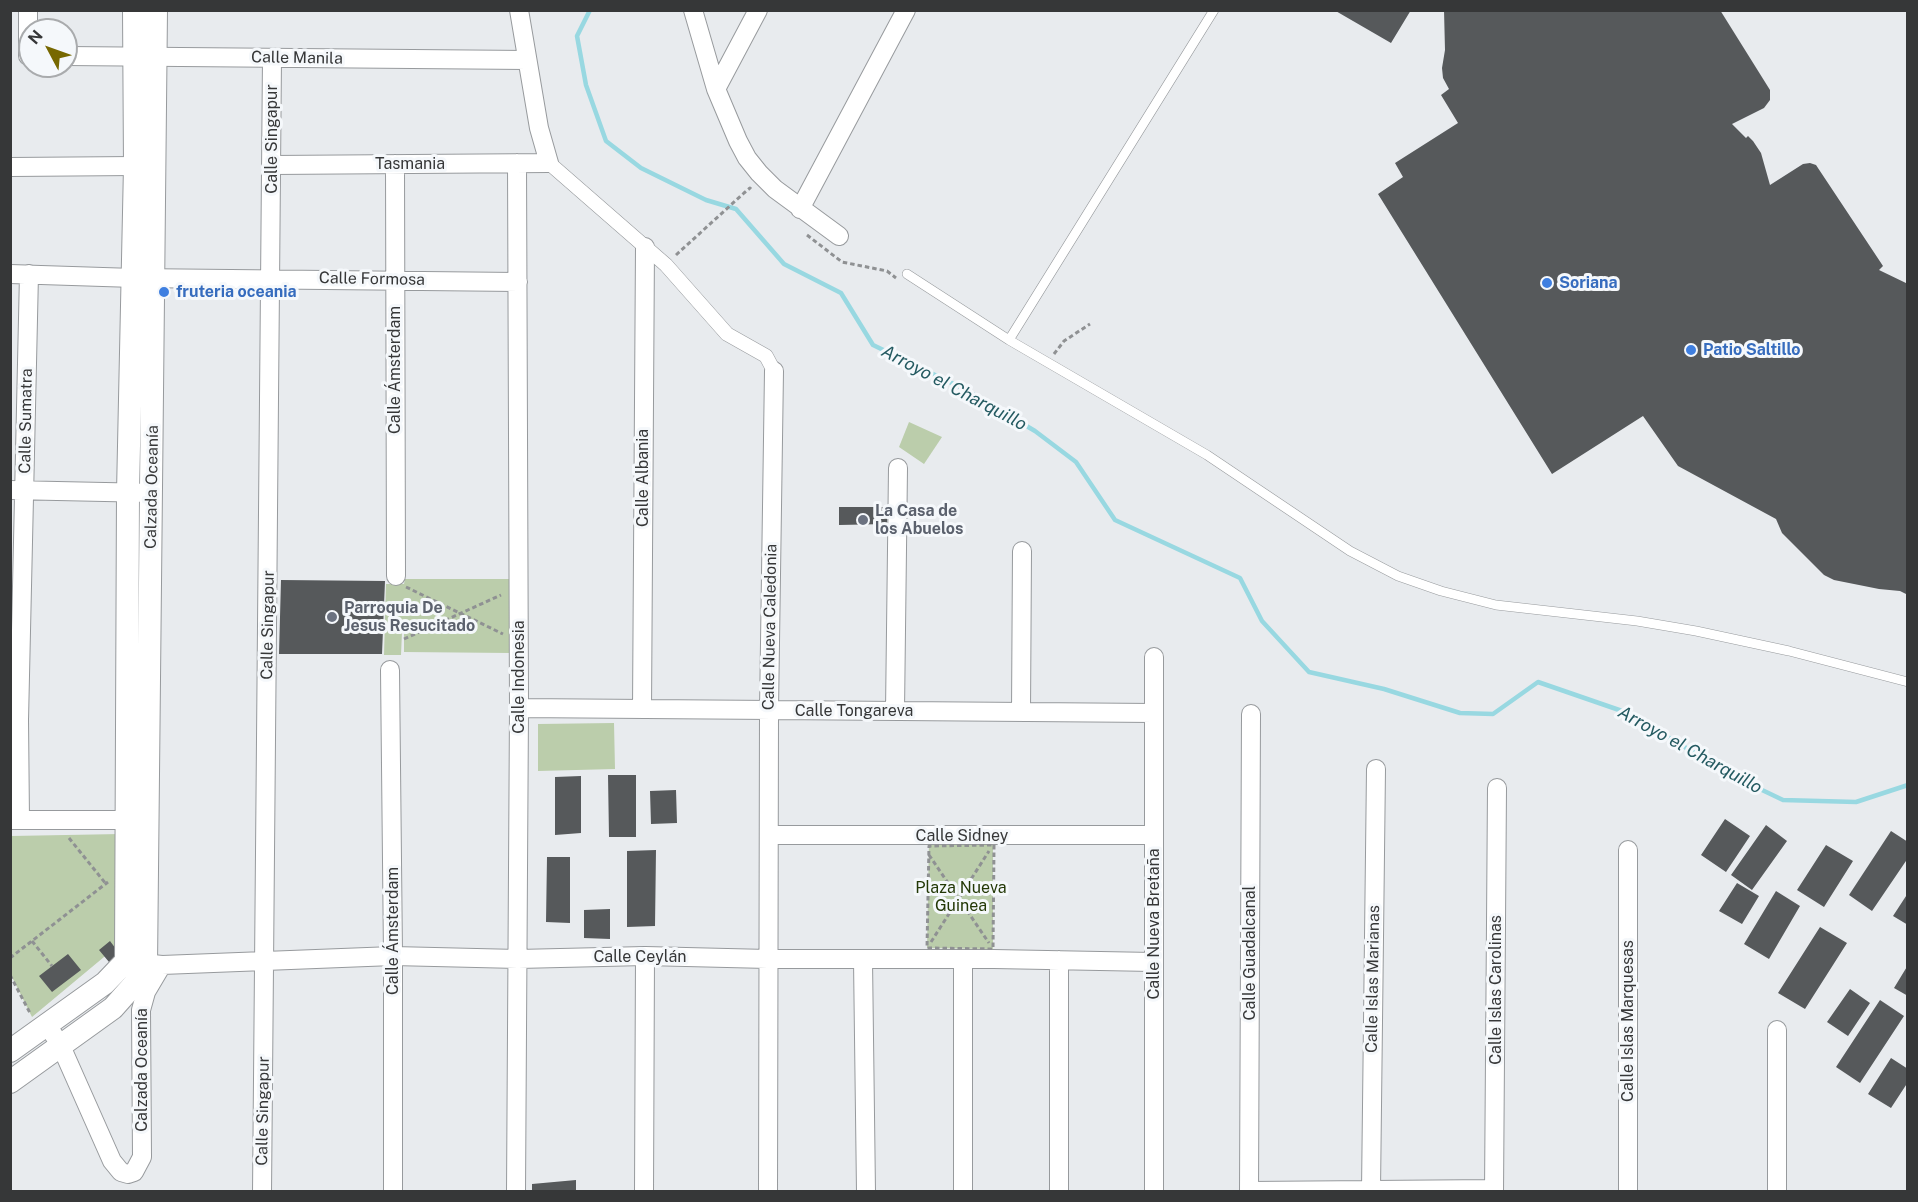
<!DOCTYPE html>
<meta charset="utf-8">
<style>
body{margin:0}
#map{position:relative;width:1918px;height:1202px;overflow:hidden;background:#e8ebee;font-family:"Public Sans",sans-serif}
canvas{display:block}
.frame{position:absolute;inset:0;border:12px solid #363738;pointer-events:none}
.north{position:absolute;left:18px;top:18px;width:60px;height:60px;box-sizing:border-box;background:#f5f8fb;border:2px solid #a9abad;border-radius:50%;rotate:311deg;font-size:16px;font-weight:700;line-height:24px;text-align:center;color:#363738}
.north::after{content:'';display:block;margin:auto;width:21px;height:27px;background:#776800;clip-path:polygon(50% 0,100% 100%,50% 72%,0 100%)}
</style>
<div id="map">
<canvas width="1918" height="1202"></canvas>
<div class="frame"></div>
<div class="north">N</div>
</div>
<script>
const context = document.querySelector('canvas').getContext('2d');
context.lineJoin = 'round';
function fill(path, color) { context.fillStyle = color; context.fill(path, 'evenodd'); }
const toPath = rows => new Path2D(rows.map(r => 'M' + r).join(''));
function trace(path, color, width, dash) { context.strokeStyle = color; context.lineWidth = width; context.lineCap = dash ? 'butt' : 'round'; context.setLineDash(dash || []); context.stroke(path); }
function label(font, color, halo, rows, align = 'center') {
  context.font = font + ' "Public Sans",sans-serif'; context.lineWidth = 6; context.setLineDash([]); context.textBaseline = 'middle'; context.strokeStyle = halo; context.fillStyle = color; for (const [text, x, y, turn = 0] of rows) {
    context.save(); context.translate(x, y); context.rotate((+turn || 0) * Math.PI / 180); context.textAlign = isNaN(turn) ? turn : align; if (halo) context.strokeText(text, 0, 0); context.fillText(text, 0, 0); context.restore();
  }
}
const green = toPath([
 [909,422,942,437,924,464,899,447],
 [405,579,511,579,510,653,404,652,404,631,399,631,402,632,401,655,384,655,386,584,404,584],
 [614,723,615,769,538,771,538,724],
 [121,834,122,942,32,1017,11,975,11,836],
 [993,840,993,949,927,948,929,841]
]);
const stream = toPath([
 [590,10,577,36,586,85,606,141,641,168,706,200,736,209,784,264,841,293,873,345,964,389,1035,431,1076,462,1115,520,1240,578,1262,621,1309,672,1384,689,1460,713,1493,714,1538,682,1625,712,1739,779,1783,800,1856,802,1908,785]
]);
const building = toPath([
 [1334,10,1411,10,1391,43],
 [1444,10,1720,10,1770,90,1770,100,1764,108,1732,124,1746,138,1748,136,1753,141,1761,153,1770,185,1803,164,1810,163,1816,165,1883,266,1879,270,1908,284,1908,595,1900,591,1879,589,1834,580,1824,575,1782,533,1776,519,1678,466,1643,416,1552,474,1378,194,1403,177,1395,163,1458,123,1441,95,1449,89,1443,78,1442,68,1445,50],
 [839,507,887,507,887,524,839,525],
 [281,580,385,581,382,654,279,654],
 [608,775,636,775,636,837,609,837],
 [581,776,581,833,555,835,555,777],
 [676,790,677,823,651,824,650,791],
 [1725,819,1750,836,1726,872,1701,855],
 [1766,825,1787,841,1752,890,1731,875],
 [1891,831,1908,842,1908,858,1872,911,1849,895],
 [1826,845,1853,861,1824,907,1797,890],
 [656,850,655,926,627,927,627,851],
 [547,857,570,857,570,923,546,922],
 [1737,883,1759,896,1742,924,1719,911],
 [1776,891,1800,906,1769,959,1744,944],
 [1908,893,1908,925,1893,916],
 [610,909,610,939,584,938,584,910],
 [1820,927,1847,943,1805,1009,1778,993],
 [110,941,119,953,109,962,99,950],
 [68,954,81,970,52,992,39,976],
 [1908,965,1908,996,1894,988],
 [1850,989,1870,1003,1848,1036,1827,1022],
 [1880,1000,1904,1016,1860,1083,1836,1067],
 [1891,1058,1908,1069,1908,1082,1891,1108,1868,1094],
 [576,1180,576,1192,532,1192,532,1184]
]);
const path = toPath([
 [807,235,842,262,887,271,896,278],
 [676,255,744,193,750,188,751,189],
 [1054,354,1064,341,1090,324],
 [406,587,503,634],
 [404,639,501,595],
 [69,838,106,884],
 [994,845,993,949,927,948,929,846,994,845],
 [929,855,989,943],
 [32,941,52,966],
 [931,942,989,851],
 [10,958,108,882],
 [10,975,30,1013]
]);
const service = toPath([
 [907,274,1009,340,1207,455,1350,551,1398,576,1441,591,1496,605,1637,621,1696,631,1789,651,1908,682],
 [1009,340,1214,10]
]);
const pedestrian = toPath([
 [549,163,666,265,727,334,766,356,774,371]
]);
const minor = toPath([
 [693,10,716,89,738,141,747,158,759,173,775,189,839,236],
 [28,56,28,10],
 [66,56,527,60],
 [716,89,758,10],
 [395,164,396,576],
 [272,165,549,163,539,128,519,10],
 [10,167,135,166],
 [800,209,906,10],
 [10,274,134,278,518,282],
 [10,490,152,493],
 [1154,657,1154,1192],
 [390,670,393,956,393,1192],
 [519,708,1154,713],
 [642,709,645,247],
 [895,711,898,468],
 [1021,712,1022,551],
 [10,820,126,820],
 [20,820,19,720,29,274],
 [769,835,1154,835],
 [1628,850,1628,1192],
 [863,960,866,1192],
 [963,960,963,1192],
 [134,962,162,965,393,956,518,959,645,956,768,959,994,959,1153,962],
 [47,1025,61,1046,112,1161,121,1172,128,1174,134,1172,142,1157,141,1010,146,992,162,965],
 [1371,1190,1376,769],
 [1249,1191,1494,1189],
 [262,1192,272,58],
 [516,1192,519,708,517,163],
 [644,1192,645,956],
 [768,1192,769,710,774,371],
 [1059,1192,1059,960],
 [1249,1192,1251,714],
 [1494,1192,1497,788],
 [1777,1192,1777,1030]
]);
const tertiary = toPath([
 [10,1051,105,983,126,961,128,492,135,166,134,10],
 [10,1082,113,1008,137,981,146,964,156,10]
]);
const markers = [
 [1547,283,6,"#3f7fe0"],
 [164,292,6,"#3f7fe0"],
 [1691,350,6,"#3f7fe0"],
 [863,520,6,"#6b7280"],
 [332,617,6,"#6b7280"]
];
const streetNames = [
 ["Calle Manila",297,58,1],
 ["Calle Singapur",272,139,-90],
 ["Tasmania",410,164],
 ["Calle Formosa",372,279,1],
 ["Calle Ámsterdam",395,370,-90],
 ["Calle Sumatra",26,421,-89],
 ["Calle Albania",643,478,-90],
 ["Calzada Oceanía",152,487,-89],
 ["Calle Singapur",268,625,-89],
 ["Calle Nueva Caledonia",770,627,-89],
 ["Calle Indonesia",519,677,-90],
 ["Calle Tongareva",854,711],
 ["Calle Sidney",962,836],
 ["Calle Nueva Bretaña",1154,924,-90],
 ["Calle Ámsterdam",393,931,-90],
 ["Calle Guadalcanal",1250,953,-90],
 ["Calle Ceylán",640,957],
 ["Calle Islas Marianas",1373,979,-89],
 ["Calle Islas Carolinas",1496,990,-90],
 ["Calle Islas Marquesas",1628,1021,-90],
 ["Calzada Oceanía",142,1070,-90],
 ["Calle Singapur",263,1111,-89]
];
const shopNames = [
 ["Soriana",1559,283],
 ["fruteria oceania",176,292],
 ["Patio Saltillo",1703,350]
];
const worshipNames = [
 ["La Casa de",875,511],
 ["los Abuelos",875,529],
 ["Parroquia De",344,608],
 ["Jesus Resucitado",344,626]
];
const parkNames = [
 ["Plaza Nueva",961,888],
 ["Guinea",961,906]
];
const waterNames = [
 ["Arroyo el Charquillo",954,388,28],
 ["Arroyo el Charquillo",1690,750,29]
];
fill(green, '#bbcdab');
trace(stream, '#98d8e1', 4.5);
fill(building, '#56595b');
trace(service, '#979a9d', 10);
trace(pedestrian, '#979a9d', 15);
trace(minor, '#979a9d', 20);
trace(tertiary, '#979a9d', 24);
trace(path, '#8f9193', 3, [4.5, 3]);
trace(service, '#fff', 9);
trace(pedestrian, '#fff', 14);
trace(minor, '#fff', 18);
trace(tertiary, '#fff', 22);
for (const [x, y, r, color] of markers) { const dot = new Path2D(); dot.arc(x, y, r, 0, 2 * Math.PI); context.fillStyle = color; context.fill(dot); trace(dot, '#f5f8fb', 2); }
label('16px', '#363738', '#f5f8fb', streetNames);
label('bold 16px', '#366cbe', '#f5f8fb', shopNames, 'left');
label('bold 16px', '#5b616d', '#f5f8fb', worshipNames, 'left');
label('16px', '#233806', '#f5f8fb', parkNames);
label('italic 18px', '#245a61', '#f5f8fb', waterNames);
</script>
